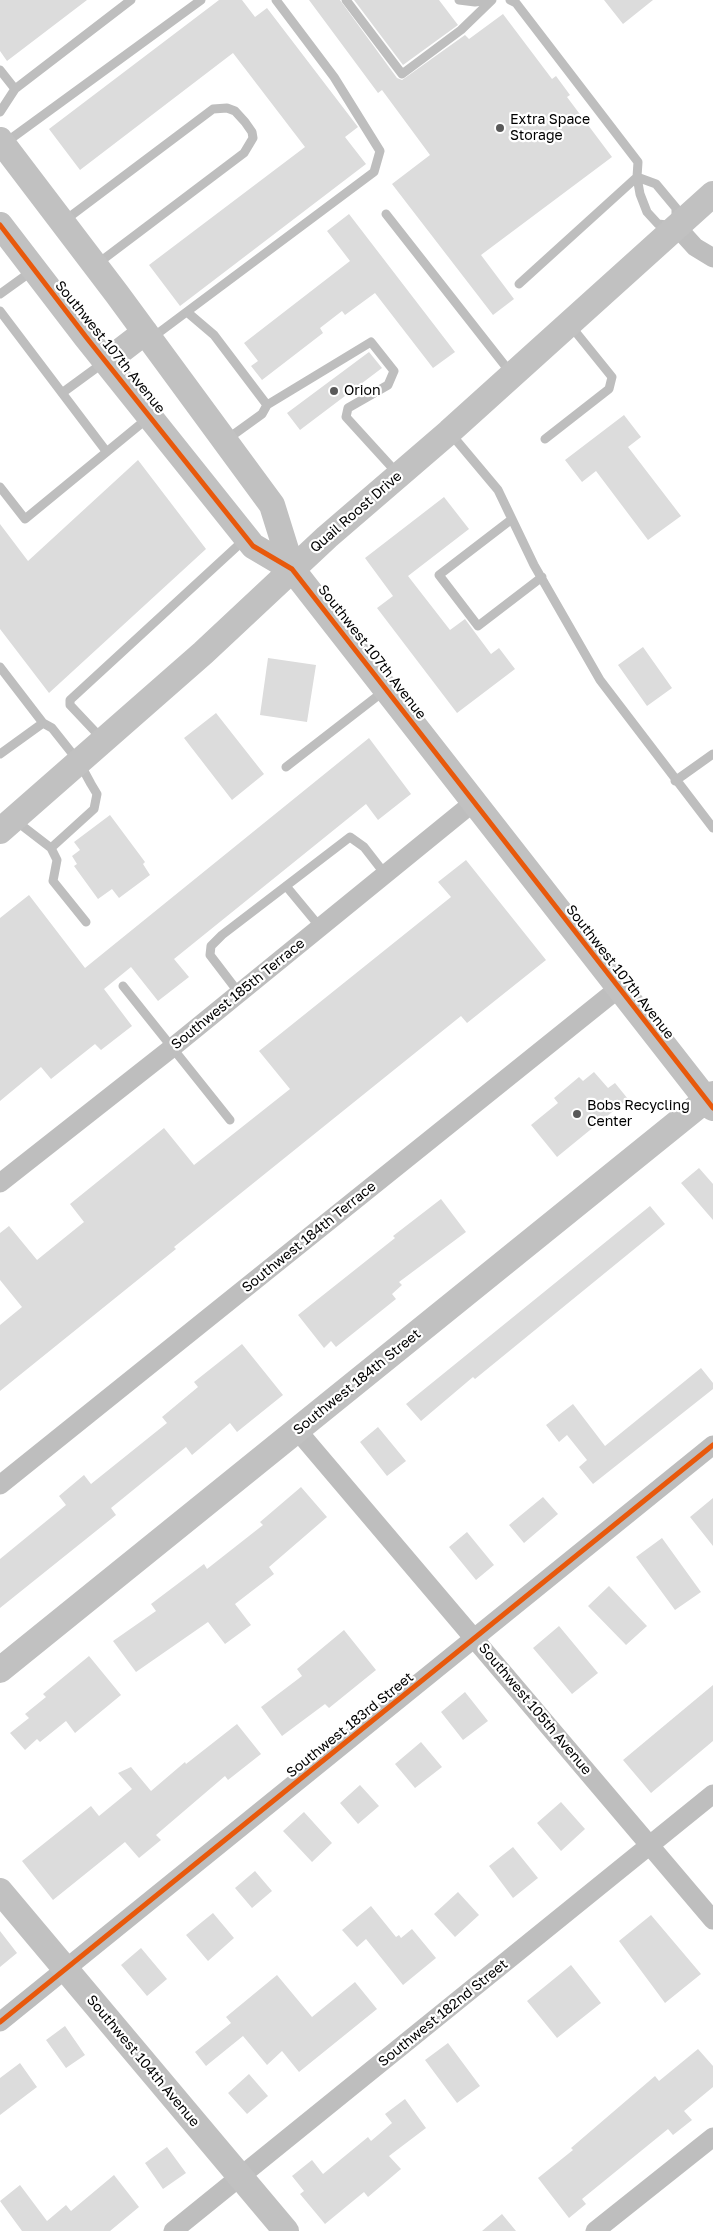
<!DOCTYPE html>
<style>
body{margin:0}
canvas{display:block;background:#fff}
</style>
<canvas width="713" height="2231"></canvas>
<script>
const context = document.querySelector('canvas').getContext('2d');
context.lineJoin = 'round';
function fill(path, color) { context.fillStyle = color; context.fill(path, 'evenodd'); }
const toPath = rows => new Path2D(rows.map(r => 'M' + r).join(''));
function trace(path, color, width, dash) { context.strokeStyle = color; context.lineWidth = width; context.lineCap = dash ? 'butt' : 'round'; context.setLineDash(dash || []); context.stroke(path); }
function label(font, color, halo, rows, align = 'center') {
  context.font = font + ' "Golos Text",sans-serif'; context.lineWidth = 4.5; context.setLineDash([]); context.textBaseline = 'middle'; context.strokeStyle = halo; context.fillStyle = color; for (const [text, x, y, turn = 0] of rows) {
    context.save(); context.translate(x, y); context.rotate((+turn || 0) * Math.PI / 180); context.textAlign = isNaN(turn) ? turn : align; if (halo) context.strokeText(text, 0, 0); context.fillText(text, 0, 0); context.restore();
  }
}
const building = toPath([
 [0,0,87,0,7,61,0,51],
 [219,0,242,0,255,17,267,8,358,127,345,137,366,164,180,306,149,265,305,147,233,53,80,170,49,129],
 [309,0,340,0,397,78,402,80,465,35,469,39,503,14,552,79,556,76,570,95,567,97,612,157,481,255,514,299,493,315,392,184,430,155,382,90,378,93],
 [354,0,439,0,458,25,403,65],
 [604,0,653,0,623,24],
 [349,214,455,352,433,368,375,293,345,315,342,311,320,328,323,333,262,380,251,366,258,361,244,343,350,261,327,231],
 [369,352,382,368,300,430,287,413],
 [624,415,641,437,628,447,681,516,648,540,596,471,582,482,565,460],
 [138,460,206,549,49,693,0,629,0,524,28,561],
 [444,497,469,529,408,576,450,630,465,619,491,654,499,648,515,669,457,713,377,608,393,596,365,558],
 [643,647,672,688,647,706,618,665],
 [268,658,316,665,307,722,260,715],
 [216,713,264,774,232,800,184,738],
 [369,738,411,794,378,820,366,804,174,959,189,977,158,1001,131,967,104,989,132,1026,101,1050,95,1044,51,1079,41,1067,0,1101,0,918,29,895,85,968],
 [110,815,145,862,143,864,150,875,119,898,112,889,98,899,74,866,77,864,72,856,80,850,74,842],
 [466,860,546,960,467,1023,461,1016,174,1247,176,1249,0,1391,0,1325,22,1307,0,1280,0,1233,9,1226,37,1260,84,1222,70,1204,164,1128,194,1165,290,1089,259,1051,451,897,438,882],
 [594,1072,608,1088,615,1083,628,1099,557,1157,531,1125,558,1103,554,1098,579,1077,583,1081],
 [699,1168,713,1184,713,1220,681,1183],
 [441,1199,466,1232,399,1282,402,1285,392,1294,396,1299,336,1347,331,1341,324,1348,298,1315,395,1238,393,1236],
 [650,1206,665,1224,475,1379,473,1377,421,1421,406,1404],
 [242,1344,283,1395,237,1432,230,1423,192,1455,186,1447,111,1508,116,1515,0,1608,0,1559,66,1505,59,1496,84,1475,91,1484,167,1423,162,1417,198,1387,194,1382],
 [701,1368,713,1383,713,1389,593,1484,579,1467,587,1460,567,1435,559,1442,546,1425,573,1404,605,1446],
 [378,1427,406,1461,387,1476,360,1442],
 [301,1487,327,1517,269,1567,274,1574,235,1604,251,1625,225,1644,208,1622,136,1672,113,1641,156,1611,151,1604,204,1564,207,1569,263,1525,260,1522],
 [543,1497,558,1514,524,1543,509,1525],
 [713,1498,713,1546,690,1517],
 [467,1532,494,1565,476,1580,449,1547],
 [662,1538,701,1592,675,1610,636,1557],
 [609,1586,647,1626,626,1645,588,1606],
 [559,1626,598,1673,572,1694,533,1648],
 [344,1630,376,1670,329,1708,325,1704,282,1736,261,1707,302,1676,297,1669],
 [89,1656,121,1695,75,1733,66,1721,40,1742,37,1739,25,1750,10,1733,29,1718,25,1714,46,1697,43,1694],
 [713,1685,713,1741,651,1793,623,1760],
 [465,1692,488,1721,463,1740,441,1712],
 [237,1724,261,1754,228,1780,225,1776,156,1835,161,1840,139,1858,125,1842,53,1900,22,1861,91,1806,99,1816,132,1789,118,1773,131,1767,151,1791,185,1762,186,1764],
 [421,1742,442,1767,415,1788,395,1764],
 [360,1785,379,1806,358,1824,340,1803],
 [561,1802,585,1829,561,1851,537,1823],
 [304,1812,332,1843,312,1862,283,1831],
 [513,1847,538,1878,513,1898,489,1866],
 [255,1871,272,1891,252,1908,235,1888],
 [458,1892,479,1915,455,1937,434,1914],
 [371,1906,396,1937,399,1935,401,1938,412,1929,436,1958,403,1985,366,1939,357,1947,342,1930],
 [213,1913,234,1938,208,1961,186,1935],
 [651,1915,701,1974,665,2003,619,1941],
 [0,1931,17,1953,0,1967],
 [141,1948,167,1979,147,1996,121,1965],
 [571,1965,601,2003,557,2038,527,2001],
 [277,1975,312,2017,355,1982,377,2009,299,2072,282,2051,267,2065,243,2036,206,2066,195,2052,231,2023,226,2017],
 [65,2026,85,2055,66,2068,46,2040],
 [448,2043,480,2086,457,2103,425,2060],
 [698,2049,713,2066,713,2087,684,2111,692,2120,673,2135,668,2129,582,2199,586,2204,569,2218,538,2178,573,2150,571,2148,655,2076,659,2081],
 [20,2063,37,2087,0,2115,0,2078],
 [249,2074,268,2096,247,2114,228,2093],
 [405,2099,426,2128,389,2156,401,2169,368,2197,364,2192,325,2224,300,2194,304,2191,292,2176,312,2160,323,2174,368,2137,371,2141,392,2123,385,2114],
 [167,2147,186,2173,163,2189,145,2163],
 [114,2175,139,2207,110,2231,22,2231,0,2201,20,2185,47,2221,66,2205,71,2211],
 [502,2214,516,2231,482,2231]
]);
const lane = toPath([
 [346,0,402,74,461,30,492,0],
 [459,0,475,2,489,0],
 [510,0,516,3,638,162,637,177,640,194,647,212,658,224,676,226,676,208,656,184,637,177],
 [0,70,15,89,0,112],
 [15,89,131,0],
 [5,143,201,0],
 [386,214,510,372],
 [64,221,213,109,227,108,235,111,245,122,252,132,253,138,244,153,97,264],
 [519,284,637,177],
 [0,294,32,271],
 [0,311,106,451],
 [187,312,214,335,267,405,262,414,226,440],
 [153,337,374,172,380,151,334,77,276,0],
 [62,393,103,363],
 [267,405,371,342,394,371,388,385,348,408,346,417,397,473],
 [451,434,498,490,534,565,600,680,713,828],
 [545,439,609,389,612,377,570,325],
 [0,487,25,519,148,418],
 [512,519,439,575,478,626,542,577],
 [0,667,43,723],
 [103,740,70,705,70,700,244,540],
 [0,754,43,723,52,728,79,762,91,784,97,794,94,809,51,848],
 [286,767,384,691],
 [675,781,713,754],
 [16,821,51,848,57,860,53,881,86,922],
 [286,886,320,927],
 [123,986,230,1120],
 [239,993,210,955,211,946,222,935,350,837,364,847,385,874]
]);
const street = toPath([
 [676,226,695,247,713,258],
 [0,1183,173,1047,474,802],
 [297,1430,713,1920],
 [0,1485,619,988],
 [0,2022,713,1445],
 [173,2231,713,1794],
 [595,2231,713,2137]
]);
const secondary = toPath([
 [0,140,117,294,272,505,292,569],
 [0,225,86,337,253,546,292,569,713,1108],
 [106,362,145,332],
 [0,831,203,653,327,537,449,432,713,194],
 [0,1670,713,1094],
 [0,1891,286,2231]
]);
const cycleway = toPath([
 [0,225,86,337,253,546,292,569,713,1108],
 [0,2022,713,1445]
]);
const markers = [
 [500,128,5,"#595959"],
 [334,391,5,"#595959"],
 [577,1114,5,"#595959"]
];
const poiNames = [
 ["Extra Space",510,120],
 ["Storage",510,136],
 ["Orion",344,391],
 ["Bobs Recycling",587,1106],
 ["Center",587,1122]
];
const streetNames = [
 ["Southwest 107th Avenue",110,347,51],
 ["Quail Roost Drive",356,512,-41],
 ["Southwest 107th Avenue",372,652,52],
 ["Southwest 107th Avenue",620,972,52],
 ["Southwest 185th Terrace",238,994,-39],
 ["Southwest 184th Terrace",309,1237,-39],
 ["Southwest 184th Street",357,1382,-39],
 ["Southwest 105th Avenue",535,1709,50],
 ["Southwest 183rd Street",350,1725,-39],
 ["Southwest 182nd Street",443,2013,-39],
 ["Southwest 104th Avenue",143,2061,50]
];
fill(building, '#dcdcdc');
trace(lane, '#bebebe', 9);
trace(street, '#bebebe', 19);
trace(secondary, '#c1c1c1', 26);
trace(cycleway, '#e8590c', 5);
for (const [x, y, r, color] of markers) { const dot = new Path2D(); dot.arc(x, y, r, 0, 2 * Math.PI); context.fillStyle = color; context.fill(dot); trace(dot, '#fff', 2); }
label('14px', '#000', '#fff', poiNames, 'left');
label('14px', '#000', '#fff', streetNames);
</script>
